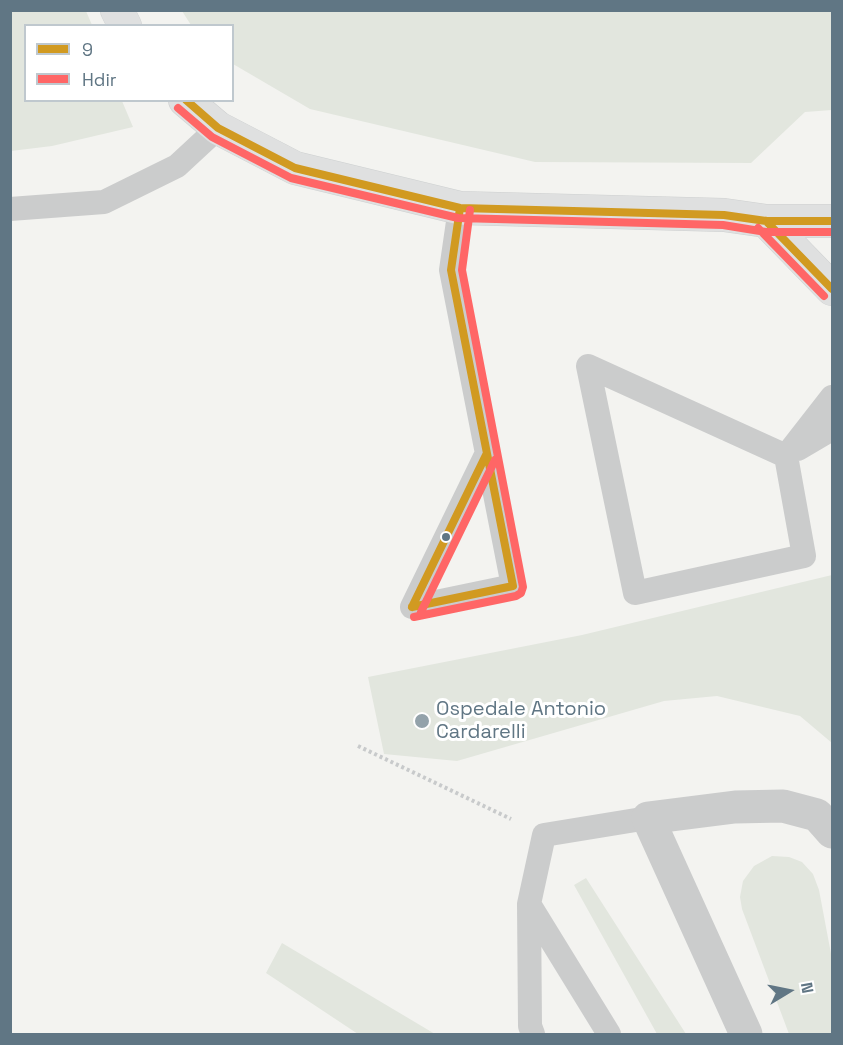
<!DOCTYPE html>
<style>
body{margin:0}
#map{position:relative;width:843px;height:1045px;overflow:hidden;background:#f3f3f0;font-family:"Space Grotesk",sans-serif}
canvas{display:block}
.frame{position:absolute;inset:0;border:12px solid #607684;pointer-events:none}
.legend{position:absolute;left:24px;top:24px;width:210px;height:78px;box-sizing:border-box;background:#fff;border:2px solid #bfc8ce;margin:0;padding:8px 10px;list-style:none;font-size:18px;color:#607684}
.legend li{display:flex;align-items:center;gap:12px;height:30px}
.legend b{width:30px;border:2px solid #bfc8ce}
.north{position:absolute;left:759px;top:961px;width:60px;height:60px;-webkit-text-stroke:4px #fff;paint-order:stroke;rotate:80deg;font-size:16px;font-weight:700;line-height:24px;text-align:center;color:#607684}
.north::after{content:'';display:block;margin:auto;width:21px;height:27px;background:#607684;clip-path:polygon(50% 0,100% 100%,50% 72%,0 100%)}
</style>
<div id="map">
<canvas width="843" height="1045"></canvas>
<div class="frame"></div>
<ul class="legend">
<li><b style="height:8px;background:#d19a21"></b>9</li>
<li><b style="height:8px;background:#f66"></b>Hdir</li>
</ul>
<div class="north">N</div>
</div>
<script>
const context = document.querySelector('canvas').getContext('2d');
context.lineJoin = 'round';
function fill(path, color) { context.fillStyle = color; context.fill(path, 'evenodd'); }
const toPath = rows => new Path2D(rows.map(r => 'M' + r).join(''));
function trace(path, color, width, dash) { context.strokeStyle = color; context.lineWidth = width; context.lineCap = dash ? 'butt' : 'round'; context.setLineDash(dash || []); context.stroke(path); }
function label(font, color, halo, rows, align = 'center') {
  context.font = font + ' "Space Grotesk",sans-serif'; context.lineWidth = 6; context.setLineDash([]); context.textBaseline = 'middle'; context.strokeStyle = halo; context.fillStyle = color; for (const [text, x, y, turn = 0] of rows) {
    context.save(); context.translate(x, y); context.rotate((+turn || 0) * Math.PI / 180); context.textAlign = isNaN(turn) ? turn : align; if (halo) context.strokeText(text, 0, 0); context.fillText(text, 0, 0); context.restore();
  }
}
const green = toPath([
 [10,11,86,11,92,25,26,26,26,100,122,101,133,127,52,146,11,151],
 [182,11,832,11,832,110,805,112,751,163,535,162,310,109,233,64,232,26,191,25],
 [832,575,832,743,800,716,717,696,664,701,457,761,384,754,368,677,582,635],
 [772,856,789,857,802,862,813,874,819,890,832,959,832,1034,789,1034,742,909,740,897,743,881,754,866],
 [586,878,686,1034,657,1034,574,885],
 [282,943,435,1034,358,1034,266,973]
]);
const path = toPath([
 [358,746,511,819]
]);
const lane = toPath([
 [10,209,104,202,177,166,218,128],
 [798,449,832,429],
 [786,456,588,366,635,593,804,556,786,456,832,397],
 [412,607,513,586,451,270,460,208],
 [412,607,486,455],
 [529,904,609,1034],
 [533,1034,530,1026,529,904,544,835,648,818]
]);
const street = toPath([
 [746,1034,648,818,735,807,783,806,817,815,832,832]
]);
const secondary = toPath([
 [117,10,125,26],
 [185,100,218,128,295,168,460,208,724,215,766,221,832,221],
 [766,221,832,289]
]);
const bus1 = toPath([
 [186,100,218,128,295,168,460,208,724,215,766,221,832,221],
 [766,221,832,289],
 [412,607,513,586,451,270,460,208],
 [412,607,486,455]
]);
const bus2 = toPath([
 [178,108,212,137,291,178,458,218,723,225,766,232,832,232],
 [758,228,824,296],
 [421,612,495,460],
 [414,617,516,596,521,593,523,587,462,270,470,210]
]);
const markers = [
 [446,537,5,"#607684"],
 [422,721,8,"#93a2aa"]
];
const poiNames = [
 ["Ospedale Antonio",436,710],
 ["Cardarelli",436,733]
];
fill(green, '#e2e6de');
trace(secondary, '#ced0d0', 34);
trace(path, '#c8cacb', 4, [3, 3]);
trace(lane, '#cbcccc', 24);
trace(street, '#cbcccc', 33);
trace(secondary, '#dfe0e0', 33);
trace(bus1, '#d19a21', 8);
trace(bus2, '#f66', 8);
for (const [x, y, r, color] of markers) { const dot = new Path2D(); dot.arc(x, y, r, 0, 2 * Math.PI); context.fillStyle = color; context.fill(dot); trace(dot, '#fff', 2); }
label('20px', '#607684', '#fff', poiNames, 'left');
</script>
